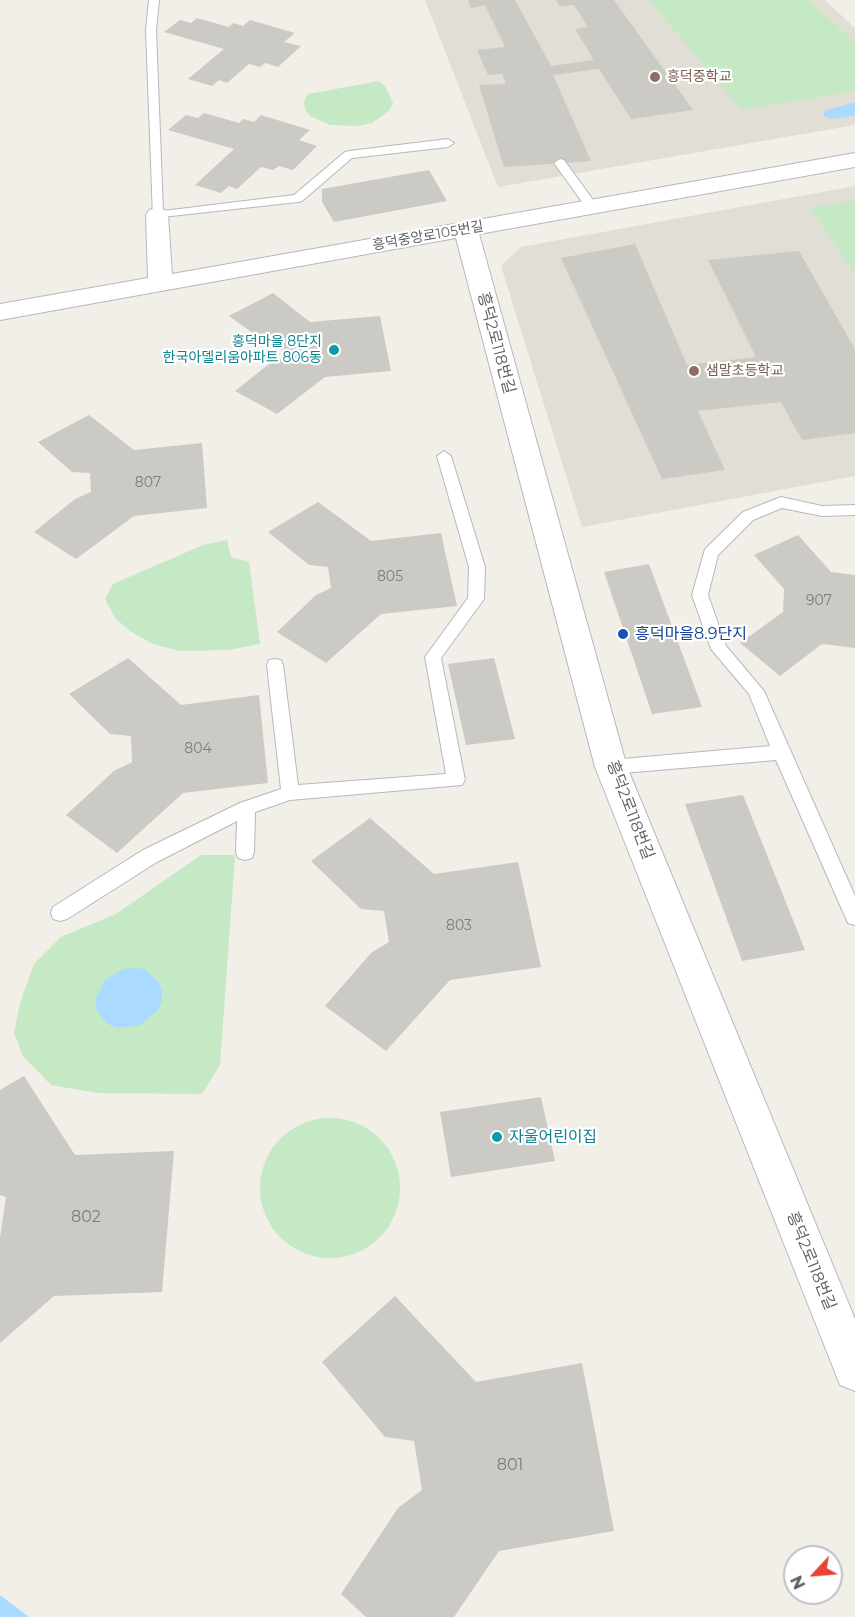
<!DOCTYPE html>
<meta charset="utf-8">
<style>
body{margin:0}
#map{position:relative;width:855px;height:1617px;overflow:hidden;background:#f1efe8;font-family:Montserrat,sans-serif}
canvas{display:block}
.north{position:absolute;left:783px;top:1545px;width:60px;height:60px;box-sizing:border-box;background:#fff;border:2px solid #bfc1c3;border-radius:50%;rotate:244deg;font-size:16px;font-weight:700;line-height:24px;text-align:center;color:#5f6368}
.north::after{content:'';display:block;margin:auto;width:21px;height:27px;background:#ea4335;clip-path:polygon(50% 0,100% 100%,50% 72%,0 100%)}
</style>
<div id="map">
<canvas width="855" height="1617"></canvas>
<div class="north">N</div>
</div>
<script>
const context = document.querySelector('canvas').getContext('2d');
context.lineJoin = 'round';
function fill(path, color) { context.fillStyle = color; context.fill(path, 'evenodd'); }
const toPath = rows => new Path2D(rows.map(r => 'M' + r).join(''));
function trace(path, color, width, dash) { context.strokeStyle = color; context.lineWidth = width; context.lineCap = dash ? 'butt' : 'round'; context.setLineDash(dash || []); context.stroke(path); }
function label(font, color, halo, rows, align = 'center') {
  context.font = font + ' Montserrat,"Noto Sans KR",sans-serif'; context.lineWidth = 4.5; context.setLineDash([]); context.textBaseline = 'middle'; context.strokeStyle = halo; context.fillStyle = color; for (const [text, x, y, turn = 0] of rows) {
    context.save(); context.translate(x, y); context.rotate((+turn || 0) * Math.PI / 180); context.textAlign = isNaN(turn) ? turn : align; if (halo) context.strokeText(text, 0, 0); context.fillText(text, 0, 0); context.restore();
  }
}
const education = toPath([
 [425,0,825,0,855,28,855,125,498,187],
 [855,186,855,476,582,527,501,266,521,247]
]);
const green = toPath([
 [649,0,809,0,855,43,855,91,742,110],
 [379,81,385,86,393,103,390,110,372,123,358,126,330,125,310,116,305,109,304,102,308,94],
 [855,200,855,274,810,208],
 [227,540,231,557,249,562,260,644,228,650,180,651,153,644,130,631,115,618,105,599,113,584,203,545],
 [201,855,235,855,220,1065,202,1094,97,1093,51,1085,23,1056,14,1033,20,1003,34,964,61,937,116,914],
 '260 1188a70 70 0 1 1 140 0a70 70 0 1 1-140 0Z'
]);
const water = toPath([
 [855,102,855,116,831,119,824,116,824,111],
 [134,968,144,969,159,982,162,991,162,1001,157,1011,140,1025,118,1028,108,1024,101,1017,96,1008,96,999,105,980,123,969],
 [0,1595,29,1617,0,1617]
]);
const building = toPath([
 [468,0,515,0,551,66,594,60,575,29,588,27,574,5,560,6,556,0,614,0,693,110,631,119,599,69,553,75,591,161,504,167,479,85,506,84,502,74,488,75,477,50,505,47,485,5,471,8],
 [197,18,229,27,233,23,243,26,250,20,295,33,284,42,301,46,278,67,265,63,260,67,249,64,227,83,219,80,212,86,188,79,224,49,164,32,180,20,191,23],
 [204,113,239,123,243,119,254,122,261,115,310,130,299,140,317,146,293,170,279,166,273,170,261,167,237,189,229,186,221,193,195,185,234,149,168,130,186,115,198,118],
 [429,170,447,201,334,222,322,202,322,189],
 [635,244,687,365,756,357,708,260,799,251,855,349,855,433,802,440,781,402,698,411,725,470,662,479,561,258],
 [273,293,310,322,380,316,391,371,325,377,277,414,235,391,269,364,283,358,280,342,264,341,229,316],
 [89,415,134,450,202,443,207,508,134,516,76,559,34,532,75,499,91,492,90,473,72,472,38,442],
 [318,502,371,541,441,533,457,606,381,614,326,663,277,632,316,595,331,588,328,567,309,565,268,532],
 [798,535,831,572,855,575,855,648,822,644,780,676,740,643,783,612,784,589,754,555],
 [649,564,702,707,652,714,604,572],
 [128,658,181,705,259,695,268,783,183,793,117,853,66,815,114,771,132,762,131,736,110,734,69,694],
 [494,658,515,739,466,745,448,664],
 [743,795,805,950,742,961,685,804],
 [370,818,434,874,518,862,541,967,450,980,386,1051,325,1006,371,953,389,942,384,911,361,909,311,861],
 [24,1076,75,1155,174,1151,162,1292,54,1296,0,1343,0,1238,6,1197,0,1195,0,1090],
 [541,1097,555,1161,451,1177,440,1112],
 [395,1296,476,1382,582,1363,614,1531,499,1551,454,1617,366,1617,341,1594,398,1508,422,1490,414,1441,385,1437,322,1362]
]);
const lane = toPath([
 [149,0,159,0,156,30,163,211,294,195,345,152,349,151,448,139,454,143,448,147,352,158,302,201,298,202,153,218,146,30,149,0],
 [560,159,564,160,596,204,598,207,596,210,588,210,554,163,560,159],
 [444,451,451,456,485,567,484,599,441,658,465,780,462,785,290,800,255,812,254,852,252,858,245,860,238,858,236,852,237,821,157,862,67,919,60,921,53,919,51,913,53,907,143,850,240,803,281,789,267,665,269,660,275,659,281,660,283,665,298,785,446,774,425,657,468,598,469,567,437,456,444,451],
 [781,497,822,506,855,505,855,515,822,516,782,508,753,520,718,555,708,595,726,646,764,691,855,896,855,925,848,923,776,760,611,774,605,772,602,767,605,762,611,760,770,746,749,694,711,649,692,595,705,549,743,512,781,497]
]);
const street = toPath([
 [855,153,855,167,479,234,627,767,855,1319,855,1391,840,1385,595,767,456,238,0,320,0,304,148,278,146,215,149,210,157,208,165,210,168,215,172,274,855,153]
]);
const markers = [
 [655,77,6,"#8d6e63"],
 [334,350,6,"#0f9aa8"],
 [694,371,6,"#8d6e63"],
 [623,634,6,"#1a4fb4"],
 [497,1137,6,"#0f9aa8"]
];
const farEducationnames = [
 ["흥덕중학교",667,77],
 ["샘말초등학교",706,371]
];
const farStreetnames = [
 ["흥덕중앙로105번길",428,236,-10]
];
const farCulturenames = [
 ["흥덕마을 8단지",322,342],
 ["한국아델리움아파트 806동",322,358]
];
const numberNames = [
 ["807",148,483],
 ["805",390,577],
 ["907",819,601],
 ["804",198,749],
 ["803",459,926]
];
const streetNames = [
 ["흥덕2로118번길",496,343,75],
 ["흥덕2로118번길",630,810,69],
 ["흥덕2로118번길",811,1261,68]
];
const transitNames = [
 ["흥덕마을8.9단지",635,634]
];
const cultureNames = [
 ["자울어린이집",509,1137]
];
const nearNumbernames = [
 ["802",86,1217],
 ["801",510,1465]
];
fill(education, '#e1ded6');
fill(green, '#c5e8c5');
fill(water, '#aadaff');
fill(building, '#cccac5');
trace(lane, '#b5b8bc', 2);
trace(street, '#b5b8bc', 2);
fill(lane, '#fff');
fill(street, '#fff');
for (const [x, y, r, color] of markers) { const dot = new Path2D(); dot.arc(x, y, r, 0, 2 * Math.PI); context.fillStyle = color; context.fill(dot); trace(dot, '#fff', 2); }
label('14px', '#785e54', '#fff', farEducationnames, 'left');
label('14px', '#5f6368', '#fff', farStreetnames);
label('14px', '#0d838f', '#fff', farCulturenames, 'right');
label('14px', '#7a7d7f', null, numberNames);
label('16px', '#5f6368', '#fff', streetNames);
label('16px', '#164399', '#fff', transitNames, 'left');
label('16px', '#0d838f', '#fff', cultureNames, 'left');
label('16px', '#7a7d7f', null, nearNumbernames);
</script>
